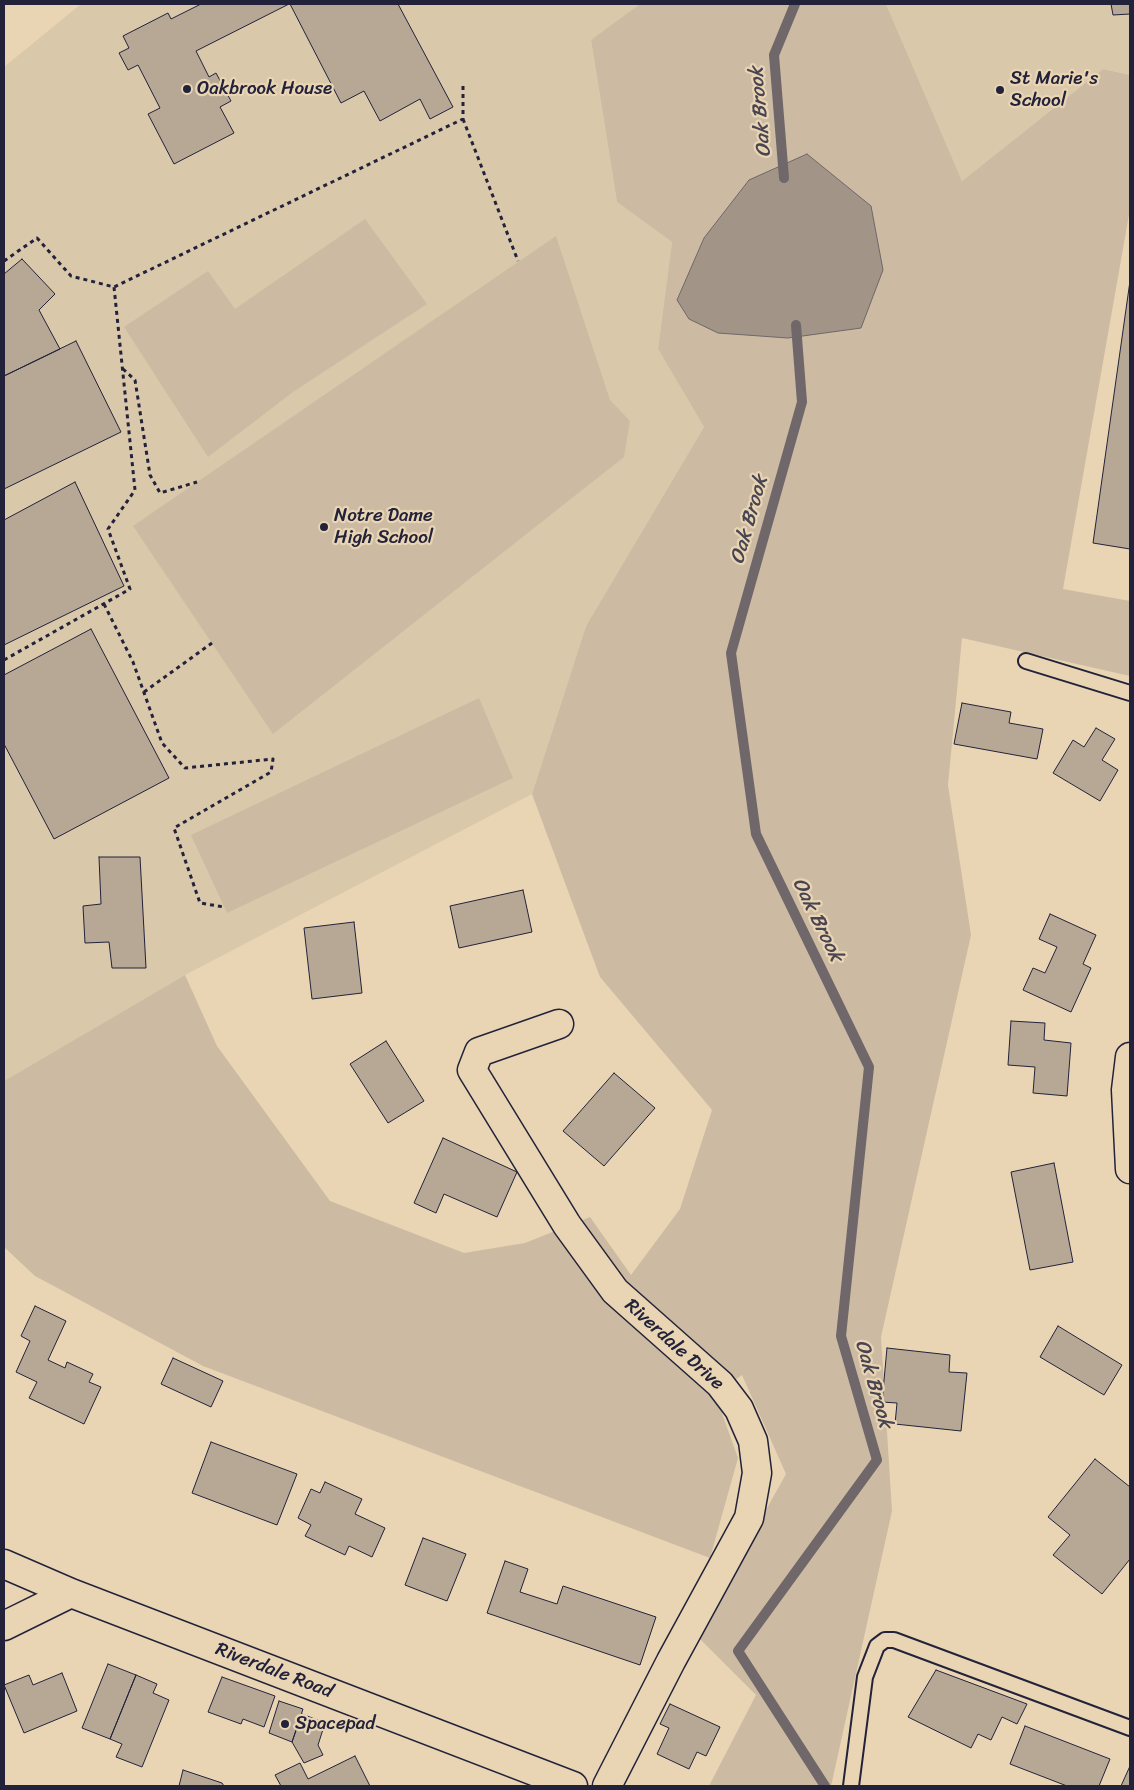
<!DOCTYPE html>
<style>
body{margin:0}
#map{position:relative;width:1134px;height:1790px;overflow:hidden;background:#e9d5b3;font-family:Sriracha,sans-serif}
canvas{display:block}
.frame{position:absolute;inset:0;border:5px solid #22223b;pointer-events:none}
</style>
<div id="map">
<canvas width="1134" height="1790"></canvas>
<div class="frame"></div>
</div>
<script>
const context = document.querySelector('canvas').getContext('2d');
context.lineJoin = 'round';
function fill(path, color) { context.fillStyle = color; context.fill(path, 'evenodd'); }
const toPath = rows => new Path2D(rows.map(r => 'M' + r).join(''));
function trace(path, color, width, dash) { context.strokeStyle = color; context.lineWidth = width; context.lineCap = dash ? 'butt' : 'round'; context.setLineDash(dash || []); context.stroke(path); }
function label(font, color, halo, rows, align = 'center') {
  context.font = font + ' Sriracha,sans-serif'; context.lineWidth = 4.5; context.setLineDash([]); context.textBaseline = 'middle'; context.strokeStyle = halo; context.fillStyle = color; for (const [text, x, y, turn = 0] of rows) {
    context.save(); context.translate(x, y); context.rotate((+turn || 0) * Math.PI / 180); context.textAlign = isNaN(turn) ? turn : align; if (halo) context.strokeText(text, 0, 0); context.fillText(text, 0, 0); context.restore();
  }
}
const built = toPath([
 [81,4,640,4,591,41,617,202,672,242,658,349,704,427,586,626,532,794,185,975,4,1081,4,67],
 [886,4,1130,4,1130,75,1103,69,962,181]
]);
const green = toPath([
 [640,4,886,4,962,181,1103,69,1130,75,1130,209,1063,589,1130,601,1130,676,962,638,948,785,971,935,881,1337,892,1511,831,1786,709,1786,756,1695,698,1637,734,1567,786,1474,742,1375,715,1394,738,1458,710,1558,203,1366,35,1276,4,1247,4,1081,185,975,217,1046,330,1201,464,1253,525,1243,590,1217,631,1275,680,1209,712,1110,600,977,532,794,586,626,704,427,658,349,672,242,617,202,591,40],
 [365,219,427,304,293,392,208,457,124,327,208,271,235,309],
 [556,236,610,400,630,421,624,457,273,734,133,526],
 [479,698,513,778,227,913,191,835]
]);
const water = toPath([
 [807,154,871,206,883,270,861,328,788,338,718,333,689,319,677,300,704,238,749,180,807,154]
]);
const stream = toPath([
 [784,178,774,55,795,4],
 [796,325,802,402,731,653,756,834,869,1067,841,1336,877,1460,738,1651,825,1786]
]);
const building = toPath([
 [201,4,289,4,196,51,209,77,216,73,231,101,220,107,234,133,174,164,148,114,160,108,138,65,128,70,119,53,129,48,123,36,168,13,171,19,201,4],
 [290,4,398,4,453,107,430,119,420,99,380,121,364,91,341,103,290,4],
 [1111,4,1130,4,1130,14,1113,15,1111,4],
 [22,259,55,294,39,310,60,349,4,376,4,274,22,259],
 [1130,281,1130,549,1093,543,1130,281],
 [76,341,121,432,4,489,4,376,76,341],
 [75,482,124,586,4,645,4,520,75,482],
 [91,629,169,778,54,839,4,744,4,675,91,629],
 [962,703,1011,712,1009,723,1043,729,1037,759,954,744,962,703],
 [1096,728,1115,739,1102,760,1118,770,1100,801,1053,773,1073,740,1084,747,1096,728],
 [99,857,140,857,146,968,112,968,109,942,85,943,83,906,101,904,99,857],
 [523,890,532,932,459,948,450,906,523,890],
 [1050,914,1096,935,1083,964,1091,968,1071,1012,1023,990,1033,968,1045,973,1057,947,1039,939,1050,914],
 [354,922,362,993,312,999,304,928,354,922],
 [1011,1021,1045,1023,1044,1040,1071,1043,1067,1096,1033,1093,1035,1067,1008,1065,1011,1021],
 [386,1041,424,1101,388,1123,350,1064,386,1041],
 [614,1073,655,1108,604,1166,563,1131,614,1073],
 [443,1138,517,1172,497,1217,444,1194,436,1213,414,1203,443,1138],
 [1054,1163,1073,1262,1030,1270,1011,1172,1054,1163],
 [35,1306,66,1321,48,1360,65,1368,67,1362,93,1374,89,1382,101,1387,84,1424,29,1398,37,1382,16,1372,30,1341,21,1336,35,1306],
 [1058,1326,1122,1365,1104,1395,1040,1357,1058,1326],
 [887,1348,950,1355,949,1372,967,1373,961,1431,895,1424,897,1403,882,1402,887,1348],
 [173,1358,223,1381,211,1407,161,1384,173,1358],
 [211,1442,297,1474,277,1525,192,1493,211,1442],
 [1095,1459,1130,1487,1130,1559,1102,1594,1053,1555,1070,1535,1048,1517,1095,1459],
 [325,1482,362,1499,355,1514,385,1528,372,1557,349,1546,345,1555,305,1536,311,1525,298,1518,311,1489,320,1493,325,1482],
 [423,1538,466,1554,447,1601,405,1585,423,1538],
 [505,1561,528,1569,520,1592,557,1604,563,1586,656,1617,640,1665,487,1613,505,1561],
 [108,1664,136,1675,110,1739,82,1728,108,1664],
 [936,1670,1027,1704,1017,1724,1002,1717,991,1740,978,1734,971,1748,908,1717,936,1670],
 [62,1673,77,1711,24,1733,4,1685,29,1675,33,1685,62,1673],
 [136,1675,157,1684,153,1693,169,1700,142,1767,116,1757,122,1744,110,1739,136,1675],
 [222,1677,275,1696,264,1727,243,1719,241,1724,208,1712,222,1677],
 [279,1701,303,1709,292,1742,269,1733,279,1701],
 [670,1704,720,1727,706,1756,697,1752,689,1769,657,1754,669,1728,660,1724,670,1704],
 [302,1714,325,1723,318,1745,323,1755,304,1763,292,1742,302,1714],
 [1025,1726,1110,1759,1099,1786,1067,1786,1010,1764,1025,1726],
 [355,1756,370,1786,281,1786,275,1775,300,1763,308,1779,355,1756],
 [1130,1766,1130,1786,1121,1786,1130,1766],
 [183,1770,222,1783,224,1786,179,1786,183,1770]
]);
const path = toPath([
 [463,119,518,261],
 [4,261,37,238,71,276,114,287,463,119,463,85],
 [123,369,135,380,150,475,160,493,197,482],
 [104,604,133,662,162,743,185,768,273,759,271,772,174,828,200,903,224,907],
 [4,660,130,589,108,529,135,490,114,287],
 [144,692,212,643]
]);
const service = toPath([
 [1026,661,1130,693],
 [851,1786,865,1677,877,1646,885,1640,894,1640,1130,1728]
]);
const minor = toPath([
 [559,1024,479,1052,472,1070,567,1225,615,1291,720,1384,739,1409,753,1441,757,1473,749,1518,671,1661,607,1786],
 [1130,1057,1126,1090,1130,1169],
 [4,1564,71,1593,573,1786],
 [4,1626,71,1593]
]);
const markers = [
 [187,89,5,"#22223b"],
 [1000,90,5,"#22223b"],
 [324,527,5,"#22223b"],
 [285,1724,5,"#22223b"]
];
const poiNames = [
 ["St Marie's",1010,79],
 ["School",1010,101],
 ["Oakbrook House",197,89],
 ["Notre Dame",334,516],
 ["High School",334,538],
 ["Spacepad",295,1724]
];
const streetNames = [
 ["Riverdale Drive",674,1345,42],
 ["Riverdale Road",274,1671,21]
];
const waterNames = [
 ["Oak Brook",761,112,-95],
 ["Oak Brook",750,520,-74],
 ["Oak Brook",817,920,64],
 ["Oak Brook",873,1384,74]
];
fill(built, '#dac8aa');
fill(green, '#ccbba2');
fill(water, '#a29588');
trace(water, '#6f6769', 1);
trace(stream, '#6f6769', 10);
fill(building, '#b7a895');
trace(building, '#22223b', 1);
trace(service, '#22223b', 18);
trace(minor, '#22223b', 31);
trace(path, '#22223b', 3, [4, 4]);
trace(service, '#e9d5b3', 14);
trace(minor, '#e9d5b3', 28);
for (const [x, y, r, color] of markers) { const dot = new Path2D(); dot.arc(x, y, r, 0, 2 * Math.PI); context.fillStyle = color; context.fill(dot); trace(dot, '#e9d5b3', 2); }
label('19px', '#22223b', '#e9d5b3', poiNames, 'left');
label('19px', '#22223b', '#e9d5b3', streetNames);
label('italic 20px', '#484452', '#e9d5b3', waterNames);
</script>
